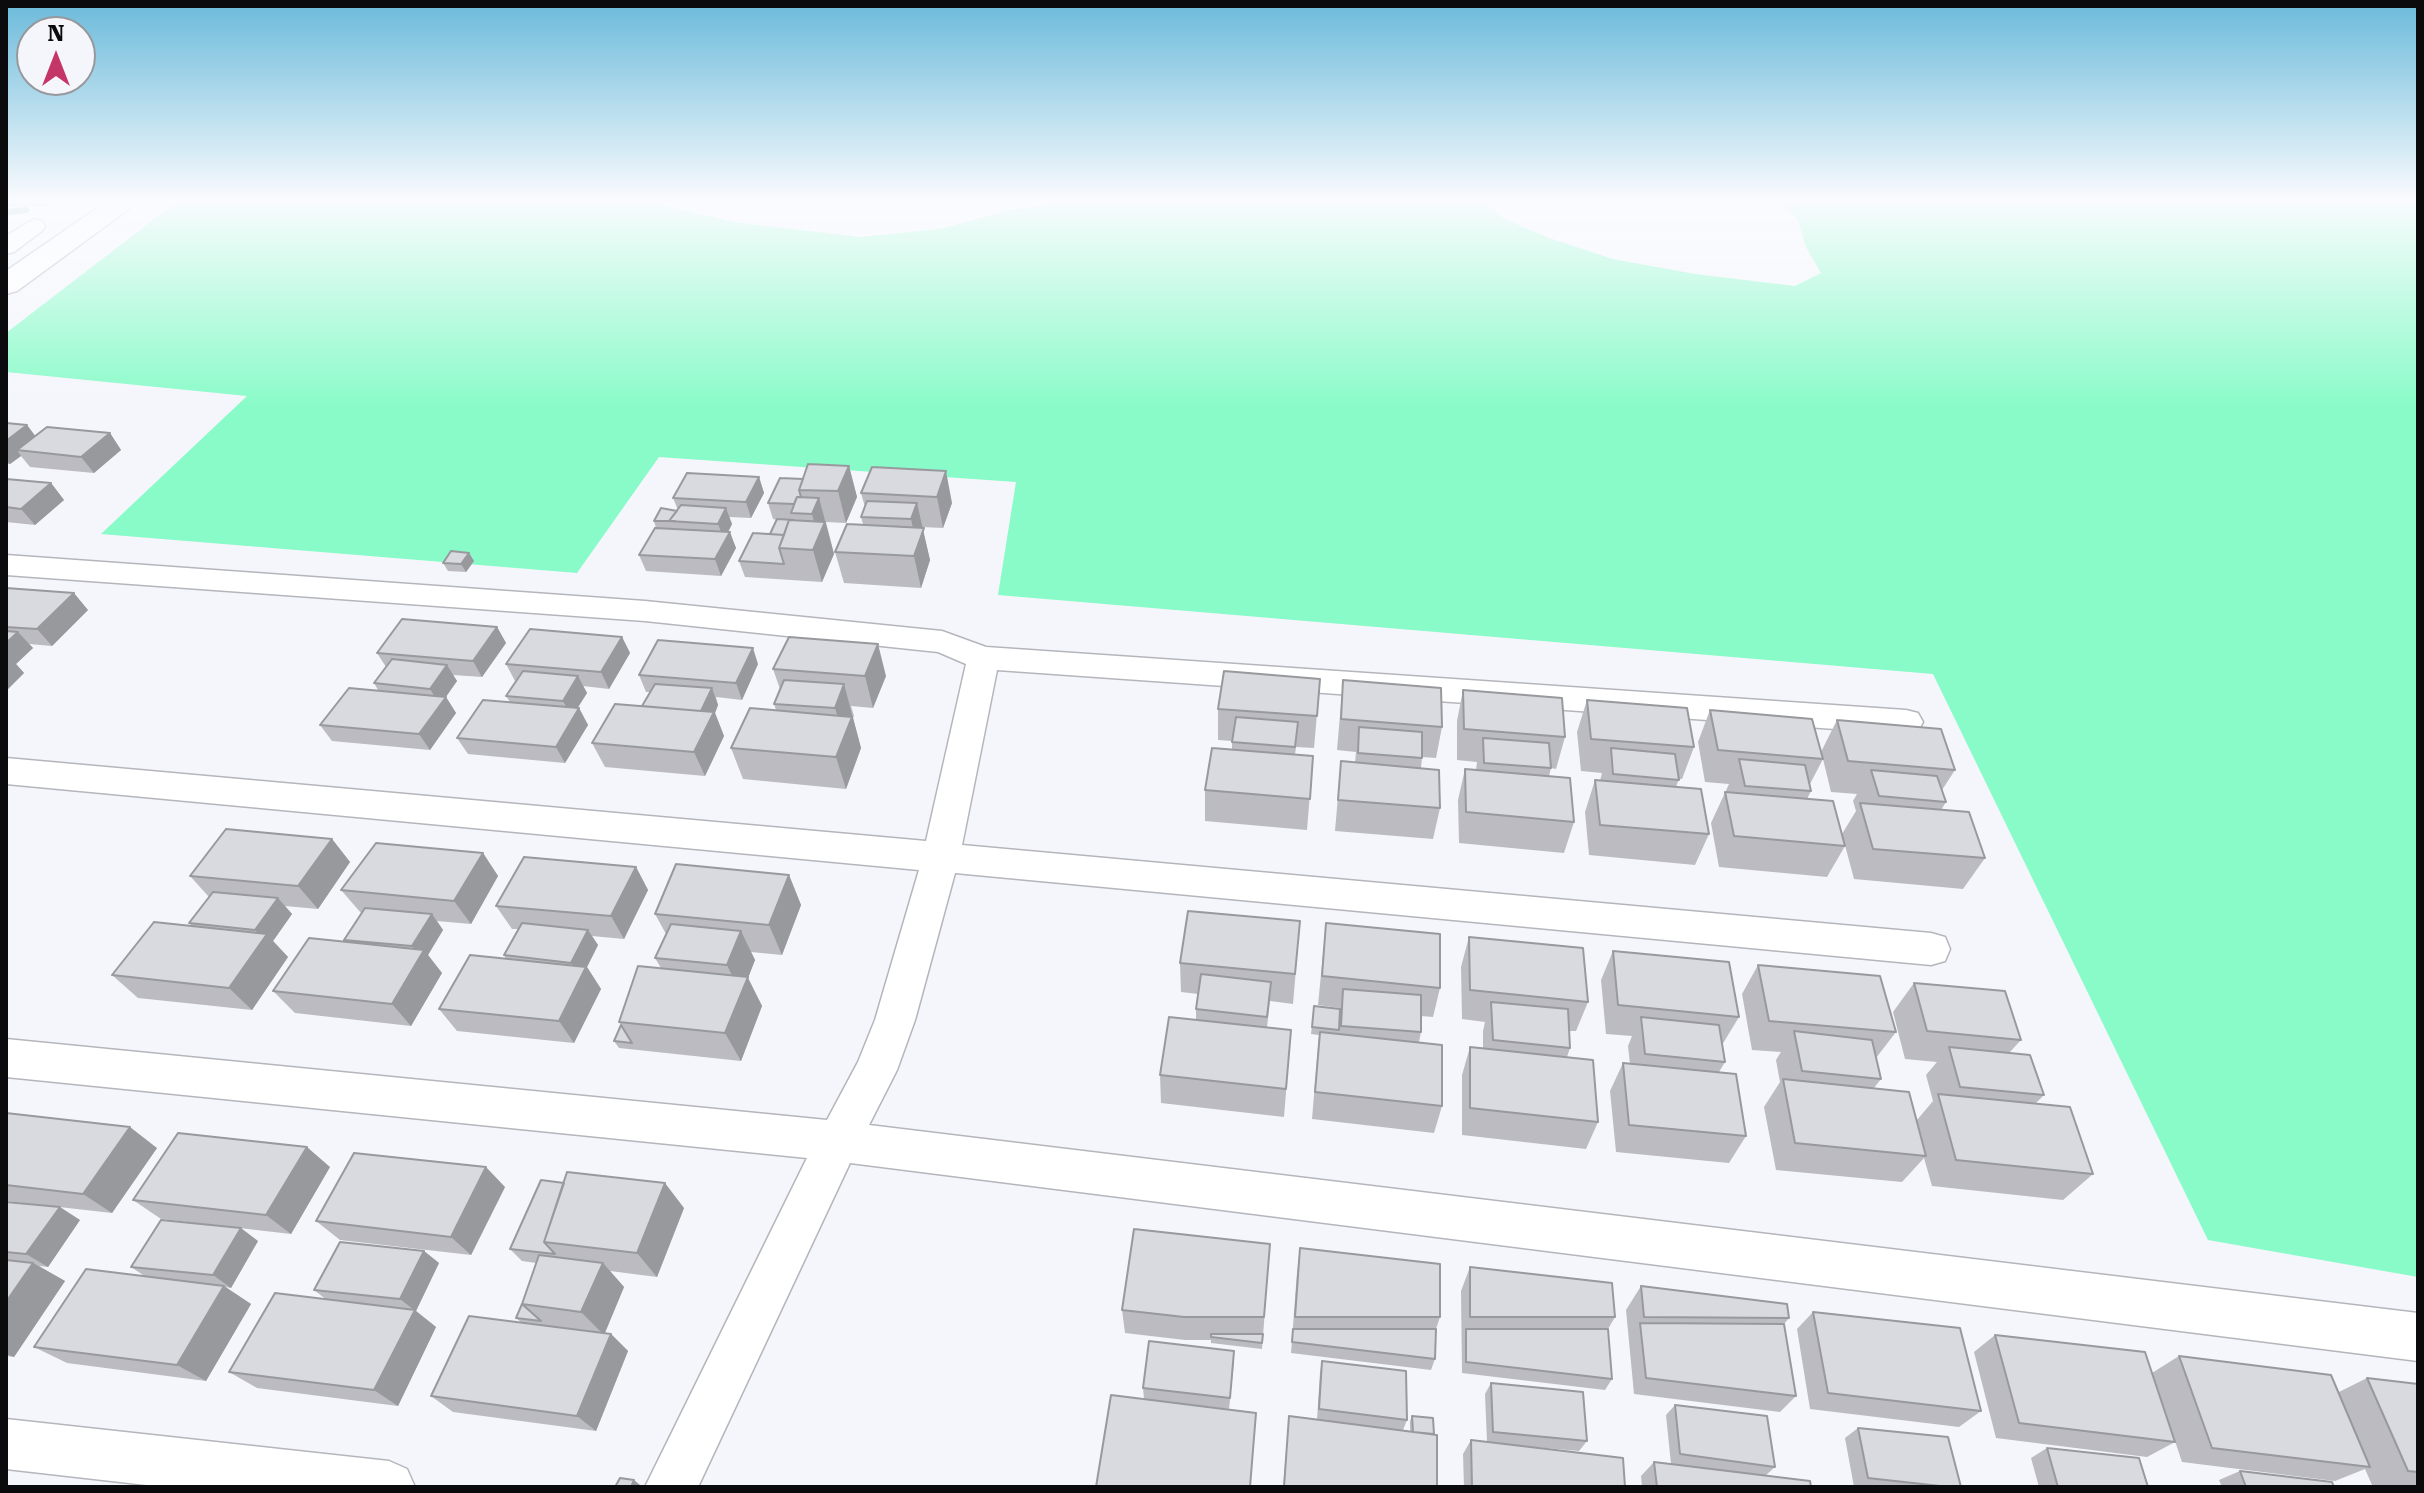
<!DOCTYPE html>
<style>
body{margin:0}
#map{position:relative;width:2424px;height:1493px;overflow:hidden;background:#f5f6fc;font-family:"Roboto Serif",serif}
canvas{display:block}
.frame{position:absolute;inset:0;border:8px solid #0b0b0d;pointer-events:none}
.north{position:absolute;left:16px;top:16px;width:80px;height:80px;box-sizing:border-box;background:#f5f6fc;border:2px solid #97989c;border-radius:50%;rotate:0deg;font-size:22px;font-weight:700;line-height:32px;text-align:center;color:#0b0b0d}
.north::after{content:'';display:block;margin:auto;width:28px;height:36px;background:#c43666;clip-path:polygon(50% 0,100% 100%,50% 72%,0 100%)}
</style>
<div id="map">
<canvas width="2424" height="1493"></canvas>
<div class="frame"></div>
<div class="north">N</div>
</div>
<script>
const context = document.querySelector('canvas').getContext('2d');
context.lineJoin = 'round';
function fill(path, color) { context.fillStyle = color; context.fill(path, 'evenodd'); }
const toPath = rows => new Path2D(rows.map(r => 'M' + r).join(''));
function trace(path, color, width, dash) { context.strokeStyle = color; context.lineWidth = width; context.lineCap = dash ? 'butt' : 'round'; context.setLineDash(dash || []); context.stroke(path); }
const green = toPath([
 [179,200,656,200,662,205,734,222,860,237,940,229,1010,210,1076,200,1485,200,1503,218,1549,238,1613,259,1695,274,1795,286,1821,273,1805,245,1798,220,1778,200,2418,200,2418,1277,2208,1240,1933,674,998,595,1016,482,659,457,577,573,101,534,247,396,6,372,6,333]
]);
const stream = toPath([
 [6,212,26,210]
]);
const street = toPath([
 [34,219,42,221,45,226,42,231,14,252,6,254,6,236,34,219],
 [6,555,645,601,942,631,986,647,1906,710,1918,713,1923,722,1918,731,1906,734,997,670,962,845,1931,933,1945,937,1950,949,1945,961,1931,965,955,873,915,1020,897,1070,869,1125,2418,1313,2418,1361,850,1163,698,1487,645,1487,807,1158,6,1077,6,1039,827,1120,858,1062,875,1020,919,870,6,784,6,758,926,841,966,664,938,652,645,621,6,575,6,555],
 [6,1419,389,1461,407,1469,415,1487,164,1487,6,1469,6,1419]
]);
const secondary = toPath([
 [109,200,141,200,17,291,6,294,6,271,109,200]
]);
const wall = toPath([
 [6,200,54,200,47,206,6,206],
 [6,423,27,425,35,436,110,433,121,450,94,473,30,467,21,456,10,464,6,464],
 [849,466,857,497,846,523,826,522,834,554,822,582,745,577,739,561,770,534,777,520,773,519,768,503,803,479],
 [872,467,952,503,943,528,922,527,930,560,921,588,844,583,835,552,863,524,861,517,865,507,861,493],
 [759,477,764,493,751,518,729,517,732,524,728,532,736,548,721,576,646,571,639,555,656,528,654,521,678,510,673,498],
 [6,479,51,483,64,500,35,525,6,522],
 [469,553,474,561,466,572,448,571,443,563],
 [6,588,88,610,52,646,29,644,33,648,16,664,24,673,6,691],
 [497,627,506,643,482,677,453,675,457,681,446,697,456,713,430,750,332,741,320,725,378,690,374,683,386,667,377,653],
 [622,637,630,653,609,689,583,686,587,693,577,708,579,708,588,725,565,763,468,754,457,738,510,702,506,696,516,681,515,681,506,664],
 [758,664,742,700,716,697,718,705,715,713,724,736,705,776,605,767,592,743,642,706,650,692,646,692,639,675],
 [773,669,886,676,873,708,851,706,854,716,853,718,861,748,846,789,743,779,731,748,776,710,774,704,780,689],
 [1320,679,1314,748,1296,747,1295,755,1313,756,1307,830,1205,821,1205,790,1232,750,1232,741,1218,740,1218,709],
 [1343,680,1442,727,1436,758,1422,757,1421,768,1440,808,1433,839,1335,831,1341,761,1355,763,1356,752,1337,750],
 [1463,690,1565,737,1556,769,1551,768,1549,776,1574,822,1564,853,1459,843,1458,800,1465,769,1476,770,1477,762,1457,760,1457,721],
 [1587,700,1694,747,1682,779,1679,779,1676,787,1709,834,1695,865,1589,855,1585,812,1595,780,1600,781,1602,773,1581,771,1577,732],
 [1710,710,1821,752,1837,720,1955,770,1942,790,1946,802,1941,810,1985,858,1963,889,1854,879,1842,834,1856,811,1853,801,1857,794,1831,792,1823,759,1810,784,1811,791,1807,799,1845,846,1827,877,1719,867,1711,823,1729,784,1705,782,1698,742],
 [332,839,350,862,318,909,285,906,292,914,273,941,288,957,252,1010,138,998,112,975,192,926,189,923,209,897,190,876],
 [483,853,498,876,471,924,437,921,443,930,428,955,442,973,411,1026,295,1013,273,991,346,942,344,940,361,913,341,890],
 [636,867,648,890,624,939,592,936,598,945,587,967,601,989,574,1043,457,1031,439,1009,506,959,504,955,518,929,512,929,496,906],
 [789,875,801,905,782,955,751,952,755,960,748,978,762,1006,741,1061,619,1048,614,1041,621,1025,619,1022,661,968,655,958,666,934,655,914],
 [1300,921,1293,1004,1270,1001,1267,1027,1291,1030,1284,1117,1161,1103,1160,1075,1196,1020,1196,1009,1198,994,1181,992,1180,963],
 [1326,923,1440,988,1433,1017,1421,1016,1421,1032,1419,1042,1442,1106,1434,1133,1312,1119,1319,1035,1311,1034,1314,1006,1340,1011,1340,1008,1318,1005],
 [1469,937,1588,1002,1576,1031,1569,1031,1570,1048,1567,1057,1598,1122,1586,1149,1462,1135,1462,1075,1470,1047,1483,1048,1483,1031,1485,1022,1462,1019,1461,967],
 [1613,951,1739,1017,1722,1045,1725,1062,1719,1072,1746,1136,1729,1163,1616,1152,1610,1091,1623,1063,1630,1064,1628,1046,1632,1036,1606,1034,1601,980],
 [1758,965,1896,1032,1876,1058,1881,1079,1874,1088,1917,1120,1933,1101,1926,1075,1937,1062,1905,1059,1893,1012,1914,983,2021,1040,2009,1053,2044,1095,2035,1104,2093,1174,2063,1200,1932,1186,1924,1158,1902,1182,1776,1170,1764,1107,1780,1082,1776,1060,1781,1052,1752,1050,1742,994],
 [6,1113,157,1148,112,1213,6,1201],
 [330,1167,291,1234,161,1219,133,1200],
 [505,1187,471,1255,340,1240,316,1221],
 [6,1202,80,1220,48,1267,39,1266,65,1281,14,1357,6,1356],
 [684,1208,657,1277,610,1271,624,1287,605,1333,611,1334,628,1351,596,1431,453,1412,431,1396,522,1323,516,1318,522,1304,536,1263,522,1261,510,1249],
 [258,1241,231,1288,225,1287,251,1304,206,1381,67,1363,34,1347,146,1277,131,1267],
 [1270,1244,1262,1349,1211,1343,1211,1340,1185,1340,1125,1333,1122,1310],
 [1300,1248,1440,1317,1436,1329,1435,1359,1431,1370,1291,1353,1297,1272],
 [424,1251,439,1263,416,1311,436,1327,398,1406,257,1388,229,1372,327,1300,314,1290],
 [1470,1267,1615,1317,1608,1329,1612,1379,1605,1390,1462,1373,1461,1291],
 [1641,1286,1789,1318,1784,1324,1796,1396,1780,1412,1634,1394,1626,1310],
 [1813,1312,1981,1411,1959,1427,1810,1409,1797,1329],
 [1995,1335,2152,1373,2179,1356,2339,1392,2367,1378,2418,1384,2418,1487,2387,1487,2372,1485,2365,1469,2335,1481,2182,1462,2162,1402,2175,1442,2147,1457,1996,1438,1974,1352],
 [1322,1361,1407,1420,1403,1430,1410,1431,1410,1421,1412,1416,1437,1487,1283,1487,1289,1416,1317,1420,1320,1372],
 [1234,1362,1229,1409,1144,1399,1143,1388],
 [1491,1383,1587,1441,1579,1451,1522,1446,1625,1487,1464,1487,1463,1454,1471,1440,1487,1442,1485,1394],
 [1675,1405,1775,1467,1765,1476,1811,1487,1642,1487,1641,1476,1654,1462,1671,1464,1666,1415],
 [1858,1428,1961,1487,1854,1487,1845,1438],
 [2047,1448,2148,1487,2039,1487,2031,1458],
 [2240,1471,2334,1487,2222,1487,2219,1480]
]);
const shadedWall = toPath([
 [43,200,54,200,47,206],
 [27,425,39,441,17,450,21,456,10,464,6,460,6,441],
 [110,433,121,450,94,473,81,457],
 [849,466,857,497,846,523,838,491],
 [946,471,952,503,943,528,937,497],
 [759,477,764,493,751,518,746,502],
 [51,483,64,500,35,525,21,509],
 [819,498,834,554,822,582,813,550,818,537,812,514],
 [917,503,930,560,921,588,914,556,917,547,911,519],
 [726,508,732,524,724,540,718,524],
 [730,532,736,548,721,576,715,559],
 [469,553,474,561,466,572,461,564],
 [74,593,88,610,52,646,37,629],
 [497,627,506,643,482,677,473,661],
 [18,632,33,648,16,664,24,673,6,691,6,643],
 [622,637,630,653,609,689,601,672],
 [878,644,886,676,873,708,865,676],
 [753,648,758,664,742,700,736,683],
 [447,665,457,681,440,705,430,689],
 [578,676,587,693,572,717,563,701],
 [844,684,861,748,846,789,836,757,844,738,835,708],
 [712,688,718,705,715,713,724,736,705,776,694,752,700,712],
 [446,697,456,713,430,750,419,734],
 [579,708,588,725,565,763,556,747],
 [332,839,350,862,318,909,298,886],
 [483,853,498,876,471,924,454,901],
 [636,867,648,890,624,939,611,916],
 [789,875,801,905,782,955,769,925],
 [278,898,292,914,273,941,288,957,252,1010,229,988,263,939,255,930],
 [432,914,443,930,428,955,442,973,411,1026,392,1004,420,957,412,946],
 [588,930,598,945,587,967,601,989,574,1043,559,1021,581,977,571,963],
 [741,931,755,960,748,978,762,1006,741,1061,725,1033,741,994,727,965],
 [130,1127,157,1148,112,1213,83,1194],
 [307,1147,330,1167,291,1234,266,1215],
 [486,1167,505,1187,471,1255,451,1237],
 [665,1183,684,1208,657,1277,637,1253],
 [60,1207,80,1220,48,1267,26,1254],
 [241,1228,258,1241,231,1288,213,1275],
 [424,1251,439,1263,416,1311,436,1327,398,1406,374,1390,414,1310,400,1299],
 [33,1263,65,1281,14,1357,6,1354,6,1302],
 [603,1263,624,1287,604,1335,581,1312],
 [224,1286,251,1304,206,1381,177,1365],
 [611,1334,628,1351,596,1431,577,1416],
 [634,1480,640,1485,639,1487,631,1487]
]);
const building = toPath([
 [6,423,27,425,6,441,6,423],
 [47,427,110,433,81,457,17,450,47,427],
 [808,464,849,466,838,491,799,490,808,464],
 [872,467,946,471,937,497,861,493,872,467],
 [687,473,759,477,746,502,673,498,687,473],
 [780,478,803,479,799,490,801,497,797,497,794,504,768,503,780,478],
 [6,479,51,483,21,509,6,507,6,479],
 [797,497,819,498,812,514,791,513,797,497],
 [867,501,917,503,911,519,861,517,867,501],
 [681,505,726,508,718,524,669,521,681,505],
 [661,508,677,511,669,521,675,521,654,521,661,508],
 [777,519,794,520,789,520,784,535,770,534,777,519],
 [789,520,825,522,813,550,779,548,789,520],
 [847,524,924,528,914,556,835,552,847,524],
 [655,528,730,532,715,559,639,555,655,528],
 [753,533,784,535,779,548,784,564,739,561,753,533],
 [451,551,469,553,461,564,443,563,451,551],
 [6,588,74,593,37,629,6,627,6,588],
 [402,619,497,627,473,661,377,653,402,619],
 [530,629,622,637,601,672,506,664,530,629],
 [6,631,18,632,6,643,6,631],
 [789,637,878,644,865,676,773,669,789,637],
 [658,640,753,648,736,683,639,675,658,640],
 [392,659,447,665,430,689,374,683,392,659],
 [523,671,578,676,563,701,506,696,523,671],
 [1224,671,1320,679,1317,716,1218,709,1224,671],
 [784,680,844,684,835,708,774,704,784,680],
 [1343,680,1441,688,1442,727,1341,719,1343,680],
 [655,684,712,688,701,711,642,706,655,684],
 [349,688,446,697,419,734,320,725,349,688],
 [1463,690,1562,698,1565,737,1464,729,1463,690],
 [483,700,579,708,556,747,457,738,483,700],
 [1587,700,1687,708,1694,747,1591,739,1587,700],
 [615,704,714,712,694,752,592,743,615,704],
 [750,708,852,717,836,757,731,748,750,708],
 [1710,710,1812,719,1823,759,1718,750,1710,710],
 [1236,717,1298,722,1295,747,1232,742,1236,717],
 [1837,720,1941,729,1955,770,1848,761,1837,720],
 [1359,727,1422,732,1422,758,1358,753,1359,727],
 [1483,738,1549,743,1551,768,1484,763,1483,738],
 [1212,748,1313,756,1310,799,1205,790,1212,748],
 [1611,748,1675,754,1679,780,1613,774,1611,748],
 [1739,759,1805,765,1811,791,1745,786,1739,759],
 [1341,761,1439,770,1440,808,1338,800,1341,761],
 [1465,769,1570,778,1574,822,1466,812,1465,769],
 [1871,770,1937,776,1946,802,1879,796,1871,770],
 [1595,780,1701,789,1709,834,1600,825,1595,780],
 [1725,792,1833,801,1845,846,1734,836,1725,792],
 [1860,803,1969,812,1985,858,1873,849,1860,803],
 [226,829,332,839,298,886,190,876,226,829],
 [376,843,483,853,454,901,341,890,376,843],
 [524,857,636,867,611,916,496,906,524,857],
 [676,864,789,875,769,925,655,914,676,864],
 [213,892,278,898,255,930,189,923,213,892],
 [365,908,432,914,412,946,344,940,365,908],
 [1188,911,1300,921,1295,974,1180,963,1188,911],
 [154,922,267,934,229,988,112,975,154,922],
 [522,923,588,930,571,963,504,955,522,923],
 [1326,923,1440,934,1440,988,1322,976,1326,923],
 [671,924,741,931,727,965,655,958,671,924],
 [1469,937,1583,948,1588,1002,1470,990,1469,937],
 [309,938,424,950,392,1004,273,991,309,938],
 [1613,951,1729,962,1739,1017,1618,1005,1613,951],
 [470,955,586,967,559,1021,439,1009,470,955],
 [1758,965,1880,976,1896,1032,1769,1021,1758,965],
 [638,966,748,977,725,1033,619,1022,638,966],
 [1201,974,1271,982,1267,1017,1196,1009,1201,974],
 [1914,983,2005,991,2021,1040,1927,1031,1914,983],
 [1343,989,1421,995,1421,1032,1341,1026,1343,989],
 [1491,1002,1568,1009,1570,1048,1493,1040,1491,1002],
 [1314,1006,1340,1009,1339,1030,1312,1027,1314,1006],
 [1169,1017,1291,1030,1286,1089,1160,1075,1169,1017],
 [1641,1017,1719,1025,1725,1062,1645,1054,1641,1017],
 [621,1025,632,1043,614,1041,621,1025],
 [1794,1031,1872,1040,1881,1079,1802,1071,1794,1031],
 [1320,1032,1442,1045,1442,1106,1315,1092,1320,1032],
 [1470,1047,1593,1060,1598,1122,1470,1108,1470,1047],
 [1949,1047,2030,1055,2044,1095,1960,1087,1949,1047],
 [1623,1063,1736,1074,1746,1136,1629,1125,1623,1063],
 [1783,1079,1909,1092,1926,1156,1795,1143,1783,1079],
 [1938,1094,2070,1107,2093,1174,1956,1160,1938,1094],
 [6,1113,130,1127,83,1194,6,1185,6,1113],
 [178,1133,307,1147,266,1215,133,1200,178,1133],
 [354,1153,486,1167,451,1237,316,1221,354,1153],
 [567,1172,665,1183,637,1253,544,1242,567,1172],
 [541,1180,564,1183,544,1242,555,1254,510,1249,541,1180],
 [6,1202,60,1207,26,1254,6,1252,6,1202],
 [161,1220,241,1228,213,1275,131,1267,161,1220],
 [1134,1229,1270,1244,1264,1317,1184,1317,1122,1310,1134,1229],
 [340,1242,424,1251,400,1299,314,1290,340,1242],
 [1300,1248,1440,1264,1440,1317,1295,1317,1300,1248],
 [539,1255,603,1263,581,1312,522,1304,539,1255],
 [6,1260,33,1263,6,1302,6,1260],
 [1470,1267,1612,1283,1615,1317,1470,1317,1470,1267],
 [86,1269,224,1286,177,1365,34,1347,86,1269],
 [1641,1286,1787,1304,1789,1318,1644,1317,1641,1286],
 [275,1293,415,1310,374,1390,229,1372,275,1293],
 [522,1304,541,1321,516,1318,522,1304],
 [1813,1312,1960,1328,1981,1411,1828,1393,1813,1312],
 [469,1316,611,1334,577,1416,431,1396,469,1316],
 [1640,1323,1784,1324,1796,1396,1646,1378,1640,1323],
 [1293,1329,1436,1329,1435,1359,1292,1342,1293,1329],
 [1466,1329,1608,1329,1612,1379,1466,1362,1466,1329],
 [1211,1334,1263,1334,1262,1343,1211,1337,1211,1334],
 [1995,1335,2145,1352,2175,1442,2019,1423,1995,1335],
 [1149,1341,1234,1351,1230,1398,1143,1388,1149,1341],
 [2179,1356,2331,1375,2370,1467,2212,1448,2179,1356],
 [1322,1361,1406,1371,1407,1420,1319,1409,1322,1361],
 [2367,1378,2418,1384,2418,1472,2408,1471,2367,1378],
 [1491,1383,1583,1392,1587,1441,1493,1432,1491,1383],
 [1111,1395,1256,1413,1250,1487,1096,1487,1111,1395],
 [1675,1405,1767,1416,1775,1467,1680,1454,1675,1405],
 [1289,1416,1437,1435,1437,1487,1284,1487,1289,1416],
 [1412,1416,1433,1418,1434,1434,1413,1432,1412,1416],
 [1858,1428,1948,1437,1961,1487,1949,1487,1868,1478,1858,1428],
 [1471,1440,1623,1458,1625,1487,1472,1487,1471,1440],
 [2047,1448,2139,1458,2148,1487,2058,1487,2047,1448],
 [1654,1462,1810,1481,1811,1487,1657,1487,1654,1462],
 [2240,1471,2332,1482,2334,1487,2246,1487,2240,1471],
 [620,1478,634,1480,631,1487,615,1487,620,1478]
]);
fill(green, '#88fbc8');
trace(stream, '#398b8d', 6);
trace(street, '#b5b6bc', 3);
trace(secondary, '#b5b6bc', 3);
fill(street, '#fff');
fill(secondary, '#fff');
fill(wall, '#bbbbc1');
fill(shadedWall, '#98999d');
fill(building, '#d9dae0');
trace(building, '#98999d', 2);
const sky = context.createLinearGradient(0, 0, 0, 409);
sky.addColorStop(0, '#6abada');
sky.addColorStop(0.49, '#fafbfe');
sky.addColorStop(1, '#fafbfe00');
context.fillStyle = sky;
context.fillRect(0, 0, 2424, 409);
</script>
